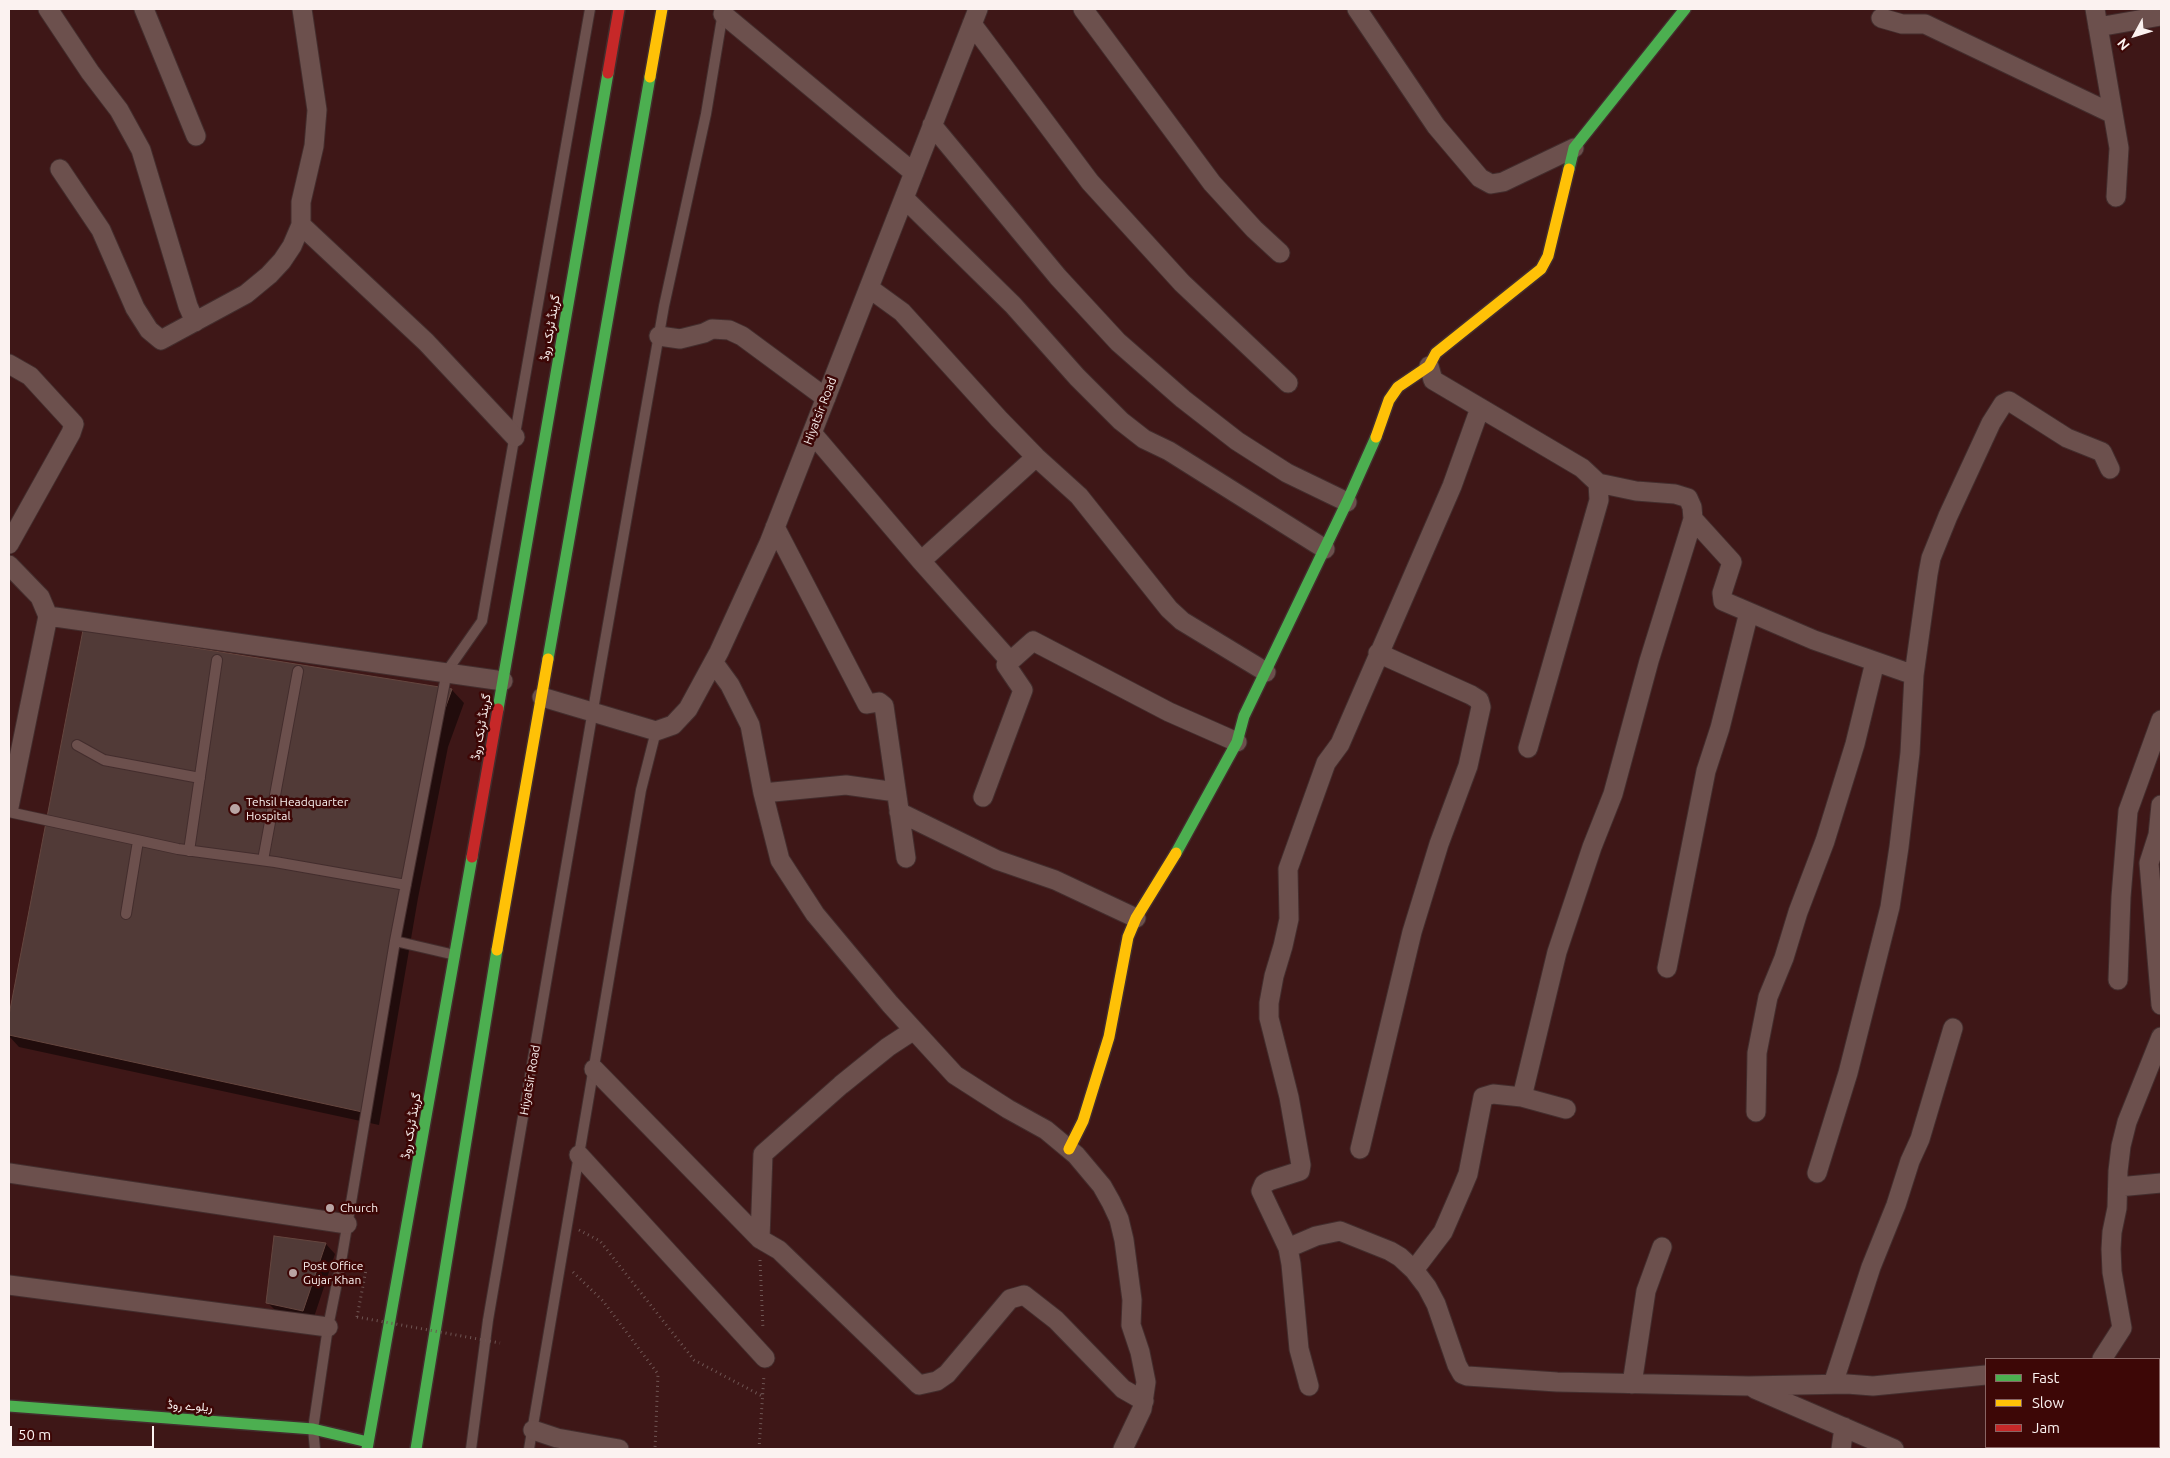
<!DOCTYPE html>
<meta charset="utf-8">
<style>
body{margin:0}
#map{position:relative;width:2170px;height:1458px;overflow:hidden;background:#3e1717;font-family:Ubuntu,sans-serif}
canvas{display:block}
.frame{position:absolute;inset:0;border:10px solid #fbf2f0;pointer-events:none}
.legend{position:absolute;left:1985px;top:1358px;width:175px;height:90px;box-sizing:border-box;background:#3d0706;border:1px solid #896564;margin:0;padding:6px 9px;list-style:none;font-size:15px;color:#fbf2f0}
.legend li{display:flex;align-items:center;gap:10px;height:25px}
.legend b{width:25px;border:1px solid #896564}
.north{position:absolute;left:2110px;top:10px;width:50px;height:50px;-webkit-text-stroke:4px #3d0706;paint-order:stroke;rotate:231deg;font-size:14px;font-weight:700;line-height:20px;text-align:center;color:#fbf2f0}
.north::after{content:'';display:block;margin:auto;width:18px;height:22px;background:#fbf2f0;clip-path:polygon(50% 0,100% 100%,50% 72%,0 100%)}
.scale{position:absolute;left:10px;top:1426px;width:144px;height:22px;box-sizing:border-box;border:2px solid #fbf2f0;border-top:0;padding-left:6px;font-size:15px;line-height:18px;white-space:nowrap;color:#fbf2f0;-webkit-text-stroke:4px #3d0706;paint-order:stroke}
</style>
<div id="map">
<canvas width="2170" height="1458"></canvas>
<div class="frame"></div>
<ul class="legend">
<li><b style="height:6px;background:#4caf50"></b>Fast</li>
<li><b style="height:6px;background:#ffc107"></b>Slow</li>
<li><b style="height:6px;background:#c62828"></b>Jam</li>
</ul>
<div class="north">N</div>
<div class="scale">50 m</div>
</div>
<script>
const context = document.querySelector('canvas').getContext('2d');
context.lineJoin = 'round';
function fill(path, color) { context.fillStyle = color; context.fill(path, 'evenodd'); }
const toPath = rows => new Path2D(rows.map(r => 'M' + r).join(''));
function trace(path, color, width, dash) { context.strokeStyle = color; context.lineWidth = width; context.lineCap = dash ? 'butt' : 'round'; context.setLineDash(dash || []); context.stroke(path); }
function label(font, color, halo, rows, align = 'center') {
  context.font = font + ' Ubuntu,Vazirmatn,sans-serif'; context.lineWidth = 5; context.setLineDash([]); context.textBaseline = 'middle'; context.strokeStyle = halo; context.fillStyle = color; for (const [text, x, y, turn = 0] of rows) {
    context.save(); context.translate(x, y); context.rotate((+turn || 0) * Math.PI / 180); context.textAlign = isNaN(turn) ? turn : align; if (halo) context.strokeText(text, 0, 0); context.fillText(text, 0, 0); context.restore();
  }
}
const shadow = toPath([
 [84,631,452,690,464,703,448,747,418,898,379,1125,19,1047,9,1036,9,1021],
 [326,1244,335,1254,313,1320,277,1312,267,1302]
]);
const building = toPath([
 [83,630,452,689,436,734,367,1113,9,1035,9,1015,83,630],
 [274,1236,326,1243,303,1311,266,1303,274,1236]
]);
const path = toPath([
 [579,1230,600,1241,694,1360,762,1396],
 [760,1260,763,1329],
 [353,1269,366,1270,357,1317],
 [573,1272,603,1301,658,1374,655,1449],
 [759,1449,764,1375]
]);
const lane = toPath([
 [77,745,104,760,200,778],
 [9,812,178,849,275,862,406,885],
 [189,851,217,660],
 [263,860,298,671],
 [126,914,138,841],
 [395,941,455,955],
 [315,1449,313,1429,328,1327,340,1268,395,941,447,671,482,621,590,9],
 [471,1449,488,1320,599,675,664,306,706,114,723,12],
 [529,1449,641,790,656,731]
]);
const street = toPath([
 [48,9,90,72,119,110,141,150,188,306,195,322],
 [144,9,196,136],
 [1083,9,1212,183,1254,229,1280,253],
 [1357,9,1436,126,1480,178,1491,184,1503,182,1574,148],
 [2095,9,2119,148,2116,197],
 [723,14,914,173],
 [1881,18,1902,24,1925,24,2113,114],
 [972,24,1090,182,1182,283,1288,383],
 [2098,27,2161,16],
 [932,125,1058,277,1118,342,1183,399,1237,441,1287,473,1347,502],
 [60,169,101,230,135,308,149,330,161,340,246,294,269,275,282,261,292,246,301,225,301,202,314,146,317,110,302,9],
 [904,198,1013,305,1077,377,1121,421,1144,439,1169,451,1325,549],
 [301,225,426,342,515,437],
 [869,288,902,312,999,419,1036,457,1079,496,1169,609,1182,621,1266,672],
 [659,336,680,339,704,333,712,329,729,330,742,336,826,398],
 [9,364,30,376,74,424,71,433,9,544],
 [1429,366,1433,380,1582,468,1598,483,1636,491,1675,494,1688,498,1692,507,1693,519,1649,661,1613,794,1592,847,1557,952,1522,1097],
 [812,433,921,561,1010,661],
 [1693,519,1732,562,1722,593,1723,601,1814,640,1914,675],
 [775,527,867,704,879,702,884,706,906,858],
 [921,561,1036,457],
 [9,565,40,597,48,616],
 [714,663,730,685,750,725,763,793,780,860,815,914,890,1004,955,1075,1008,1109,1046,1130,1076,1155,1102,1186,1111,1202,1119,1219,1124,1240,1132,1300,1131,1325,1140,1352,1146,1382,1142,1409,1123,1449],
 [542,697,656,731,673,725,688,709,719,652,769,543,978,9],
 [1528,748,1599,500,1598,483],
 [763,793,846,785,896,792],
 [983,797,1023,690,1006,665,1033,641,1169,712,1237,742],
 [2161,805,2158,835,2149,863,2161,1005],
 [9,807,48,616,503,681],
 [899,812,997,860,1055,880,1136,918],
 [1667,968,1706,771,1720,728,1749,612],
 [2118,980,2121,897,2128,811,2161,720],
 [594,1069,760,1239,779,1250,919,1385,937,1381,947,1374,1010,1299,1024,1295,1056,1320,1123,1389,1144,1401],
 [1756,1112,1757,1053,1768,997,1784,958,1798,912,1825,841,1855,744,1875,662],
 [1360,1149,1412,932,1439,844,1468,766,1481,707,1479,700,1471,695,1378,653],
 [579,1155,765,1358],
 [9,1173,347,1224],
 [1817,1173,1848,1073,1890,907,1899,847,1910,753,1914,675,1928,574,1931,558,1948,516,1991,423,2003,404,2009,401,2067,438,2102,452,2110,469],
 [2118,1187,2161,1183],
 [760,1239,763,1154,841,1085,888,1047,914,1030],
 [1288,1248,1316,1236,1340,1231,1390,1251,1400,1257,1414,1270,1427,1287,1436,1304,1457,1365,1462,1374,1467,1376,1557,1382,1749,1386,1847,1384,1873,1386,1986,1375],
 [1414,1270,1443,1232,1463,1186,1468,1174,1483,1097,1493,1094,1522,1097,1566,1109],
 [9,1285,328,1327],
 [2102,1359,2122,1328,2112,1272,2111,1249,2112,1232,2117,1208,2118,1171,2121,1146,2127,1122,2161,1037],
 [2159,1377,2161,1377],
 [1632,1384,1646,1291,1662,1247],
 [1833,1384,1871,1267,1896,1205,1910,1161,1920,1139,1953,1028],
 [1309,1386,1299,1349,1291,1264,1288,1248,1261,1191,1264,1184,1269,1181,1300,1171,1301,1165,1289,1097,1269,1018,1269,1003,1274,976,1283,946,1289,919,1288,869,1326,763,1340,744,1452,486,1480,408],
 [1755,1389,1894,1449],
 [533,1430,557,1438,619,1449],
 [1841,1449,1844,1427],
 [2109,1449,2109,1447]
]);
const fast = toPath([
 [1569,169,1574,148,1685,9],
 [548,659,650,77],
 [498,709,608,73],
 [1176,853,1237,742,1244,716,1347,502,1376,437],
 [9,1406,313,1429,368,1442],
 [367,1449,472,857],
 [416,1449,497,950]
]);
const slow = toPath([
 [650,77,662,9],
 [1376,437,1389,400,1398,387,1429,366,1436,353,1541,269,1548,256,1569,169],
 [497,950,548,659],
 [1069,1149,1083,1121,1109,1037,1128,937,1136,918,1176,853]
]);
const jam = toPath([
 [608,73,619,9],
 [472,857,498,709]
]);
const pathBridge = toPath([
 [357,1317,500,1343]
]);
const markers = [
 [235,809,6,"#b9a5a4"],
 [330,1208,5,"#b9a5a4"],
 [293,1273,5,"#b9a5a4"]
];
const streetNames = [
 ["گرینڈ ٹرنک روڈ",550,328,-80],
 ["Hiyatsir Road",820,411,-69],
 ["گرینڈ ٹرنک روڈ",481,727,-80],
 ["Hiyatsir Road",530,1080,-80],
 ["گرینڈ ٹرنک روڈ",411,1126,-80],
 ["ریلوے روڈ",190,1406,4]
];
const poiNames = [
 ["Tehsil Headquarter",246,802],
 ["Hospital",246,816],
 ["Church",340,1208],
 ["Post Office",303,1266],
 ["Gujar Khan",303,1280]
];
fill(shadow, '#0007');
fill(building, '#513a37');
trace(building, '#65463f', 1);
trace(lane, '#432d2d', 12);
trace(street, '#432d2d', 21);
trace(fast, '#432d2d', 14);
trace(slow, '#432d2d', 14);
trace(jam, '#432d2d', 14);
trace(path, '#6e5553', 3, [1, 4]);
trace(lane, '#6c504d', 10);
trace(street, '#6c504d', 19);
trace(fast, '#4caf50', 11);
trace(slow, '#ffc107', 11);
trace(jam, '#c62828', 11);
trace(pathBridge, '#6e5553', 3, [1, 4]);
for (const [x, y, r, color] of markers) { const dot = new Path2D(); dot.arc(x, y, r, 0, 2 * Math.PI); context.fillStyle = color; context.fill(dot); trace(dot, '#3d0706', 2); }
label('12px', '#fbf2f0', '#3d0706', streetNames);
label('12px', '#fbf2f0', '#3d0706', poiNames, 'left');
</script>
